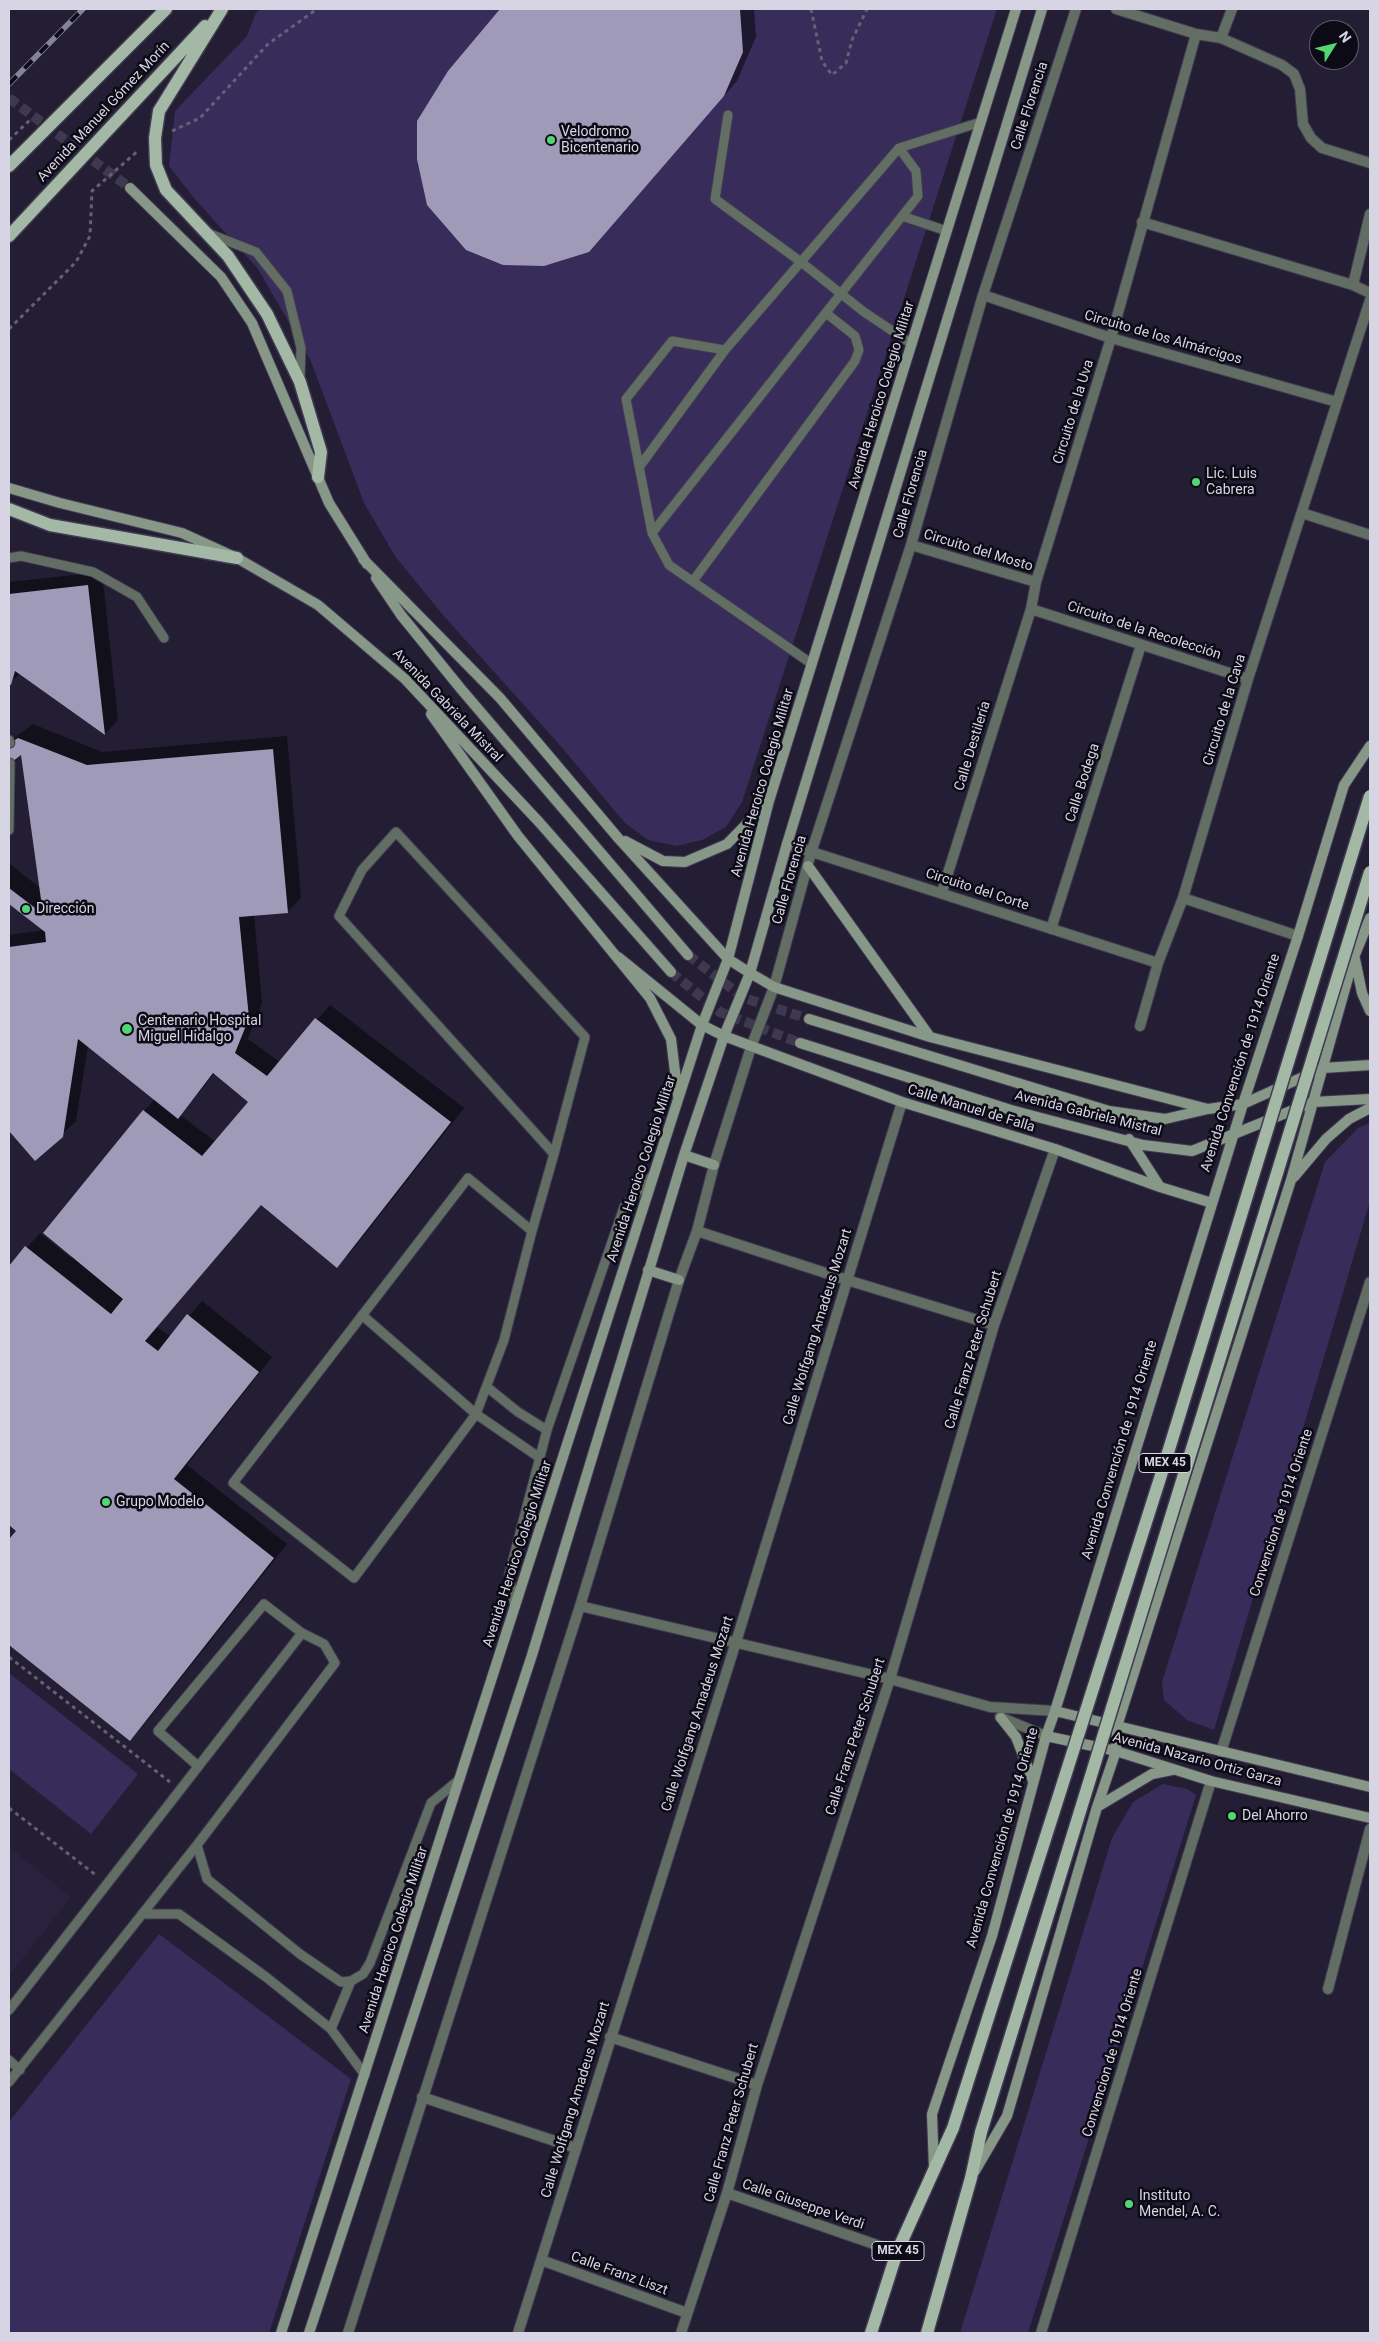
<!DOCTYPE html>
<meta charset="utf-8">
<style>
body{margin:0}
#map{position:relative;width:1379px;height:2342px;overflow:hidden;background:#231e34;font-family:Roboto,sans-serif}
canvas{display:block}
.frame{position:absolute;inset:0;border:10px solid #d7d4e4;pointer-events:none}
.north{position:absolute;left:1309px;top:20px;width:50px;height:50px;box-sizing:border-box;background:#0c0a14;border:1px solid #5d5b67;border-radius:50%;rotate:54deg;font-size:14px;font-weight:700;line-height:20px;text-align:center;color:#d7d4e4}
.north::after{content:'';display:block;margin:auto;width:18px;height:22px;background:#52d673;clip-path:polygon(50% 0,100% 100%,50% 72%,0 100%)}
</style>
<div id="map">
<canvas width="1379" height="2342"></canvas>
<div class="frame"></div>
<div class="north">N</div>
</div>
<script>
const context = document.querySelector('canvas').getContext('2d');
context.lineJoin = 'round';
function fill(path, color) { context.fillStyle = color; context.fill(path, 'evenodd'); }
const toPath = rows => new Path2D(rows.map(r => 'M' + r).join(''));
function trace(path, color, width, dash) { context.strokeStyle = color; context.lineWidth = width; context.lineCap = dash ? 'butt' : 'round'; context.setLineDash(dash || []); context.stroke(path); }
function label(font, color, halo, rows, align = 'center') {
  context.font = font + ' Roboto,sans-serif'; context.lineWidth = 5; context.setLineDash([]); context.textBaseline = 'middle'; context.strokeStyle = halo; context.fillStyle = color; for (const [text, x, y, turn = 0] of rows) {
    context.save(); context.translate(x, y); context.rotate((+turn || 0) * Math.PI / 180); context.textAlign = isNaN(turn) ? turn : align; if (halo) context.strokeText(text, 0, 0); context.fillText(text, 0, 0); context.restore();
  }
}
const built = toPath([
 [9,1847,71,1897,9,1976]
]);
const green = toPath([
 [260,9,997,9,742,802,726,827,702,840,677,846,648,840,625,823,558,743,443,615,395,556,364,503,310,359,258,269,194,198,169,166,175,111,247,36,256,13],
 [1370,1123,1370,1201,1214,1730,1187,1720,1164,1700,1162,1682,1325,1162,1358,1128],
 [9,1673,138,1774,91,1834,9,1769],
 [1163,1784,1187,1789,1196,1795,1028,2333,960,2333,1112,1838,1133,1802],
 [159,1934,351,2079,269,2333,9,2333,9,2122]
]);
const shadow = toPath([
 [501,9,754,9,756,37,737,81,602,236,449,72],
 [102,572,118,720,105,734,20,674,9,683,9,582],
 [33,724,102,752,287,736,301,898,287,912,254,915,262,1003,248,1039,280,1062,330,1005,464,1108,351,1252,337,1266,262,1204,157,1327,171,1337,202,1301,272,1357,187,1465,287,1544,143,1726,130,1740,9,1643,9,1542,17,1530,9,1523,9,1268,40,1233,71,1258,144,1111,155,1099,88,1046,76,1121,35,1159,9,1129,9,935,45,930,9,903,9,863,40,888,22,753,9,763,9,742],
 [215,1073,249,1102,216,1142,180,1115]
]);
const building = toPath([
 [500,9,740,9,743,52,724,96,589,252,544,266,503,265,466,250,427,205,417,159,417,121,448,71],
 [88,585,105,735,15,671,11,685,9,685,9,594],
 [18,738,87,765,273,749,288,913,239,917,249,1018,235,1053,267,1076,315,1018,451,1122,337,1268,261,1205,145,1341,158,1351,187,1314,259,1372,174,1479,274,1558,130,1741,9,1645,9,1539,16,1531,9,1525,9,1266,25,1246,111,1314,123,1299,43,1233,143,1110,202,1156,248,1102,213,1073,178,1119,78,1039,63,1137,35,1161,9,1131,9,947,46,942,45,932,9,904,9,888,43,914,21,755,9,764,9,744]
]);
const secondaryTunnel = toPath([
 [9,98,130,188],
 [688,955,744,998,809,1019],
 [671,972,720,1012,800,1043]
]);
const path = toPath([
 [811,9,822,61,832,75,846,63,852,40,867,9],
 [172,131,200,118,268,44,317,9],
 [9,140,31,119],
 [9,329,76,262,90,236,92,191,139,150],
 [9,1657,170,1782],
 [9,1808,97,1876]
]);
const lane = toPath([
 [728,115,715,199,801,262,864,312,912,344],
 [902,216,947,231],
 [210,234,256,252,287,291,301,348,300,379],
 [725,350,672,341,626,399,652,533,669,565,812,664],
 [640,466,725,350,899,148,981,122],
 [652,533,918,196,916,171,899,148],
 [9,558,21,556,93,572,137,597,164,638],
 [693,581,855,361,859,350,855,336,826,313],
 [9,740,10,743],
 [9,830,10,763],
 [532,1231,468,1178,233,1483,354,1578,476,1414,504,1340,532,1231,554,1154,585,1037,396,832,362,870,339,916,554,1154],
 [362,1315,476,1414,540,1458],
 [487,1387,518,1412,547,1430],
 [515,1607,509,1575,547,1430,624,1207,653,1175],
 [197,1845,207,1879,300,1954,341,1982,351,1981,363,1974,370,1963,431,1803,460,1779],
 [142,1914,179,1914,266,1977,331,2029,365,2075],
 [9,2010,302,1633],
 [331,2029,351,1981],
 [9,2060,20,2070],
 [9,2082,197,1845,335,1663,324,1644,302,1633,264,1604,158,1731,198,1766]
]);
const street = toPath([
 [1116,9,1196,34,1221,38,1282,65,1294,74,1300,89,1303,124,1311,138,1322,148,1370,163],
 [1221,38,1232,9],
 [1142,222,1353,285,1370,293],
 [1353,285,1370,214],
 [983,295,1111,338,1337,402],
 [1302,513,1370,535],
 [911,545,1036,582],
 [1031,609,1248,679],
 [787,844,1158,963],
 [942,892,1031,609,1036,582,1111,338,1196,34],
 [1183,898,1298,936],
 [1051,929,1141,645],
 [1140,1026,1158,963,1183,898,1248,679,1370,300],
 [697,1231,847,1280,994,1325],
 [580,1606,890,1679,990,1707,1055,1711],
 [1000,1717,1046,1736],
 [1221,1752,1370,1282],
 [1328,1989,1370,1829],
 [610,2037,757,2085],
 [422,2097,576,2148],
 [727,2193,897,2252],
 [541,2260,687,2313],
 [348,2333,580,1606,679,1280,697,1231,714,1165,751,1047,774,987,811,853,911,545,983,295,1076,9],
 [518,2333,736,1642,902,1102],
 [681,2333,727,2193,757,2085,890,1679,994,1325,1055,1149],
 [1041,2333,1211,1781]
]);
const secondary = toPath([
 [130,188,221,277,252,323,329,503,367,564],
 [9,488,60,503,182,533,237,558,318,605,405,679,539,822,671,972],
 [363,559,500,698,619,839,728,959,750,973,774,987,930,1037,1208,1109],
 [376,578,401,615,461,689,688,955],
 [431,714,518,836,650,998,671,1039,678,1096],
 [625,841,663,861,685,862,727,844,767,803],
 [808,866,930,1037],
 [618,957,702,1025,724,1036,902,1102,1055,1149,1160,1187,1212,1203],
 [1355,959,1362,993,1370,1011],
 [809,1019,1109,1111,1165,1119,1208,1109,1243,1104,1323,1068,1370,1065],
 [800,1043,1011,1110,1143,1145,1192,1151,1313,1102,1370,1099],
 [1129,1139,1160,1187],
 [684,1155,714,1165],
 [1294,1177,1326,1139,1349,1119,1370,1108],
 [648,1270,679,1280],
 [1055,1711,1370,1787],
 [1001,1718,1016,1737,1033,1781],
 [1046,1736,1116,1751,1211,1781,1370,1818],
 [1097,1807,1152,1774,1172,1770],
 [934,2169,932,2114,992,1936,1046,1736,1055,1711,1243,1104,1298,936,1344,785,1370,746],
 [975,2171,1007,2116,1097,1807,1116,1751,1117,1726,1291,1180,1354,957,1370,918],
 [281,2333,702,1025,728,959,769,801,1016,9],
 [309,2333,532,1655,684,1155,724,1036,750,973,787,844,1042,9]
]);
const primary = toPath([
 [222,9,159,111,155,138,156,165,166,190,228,256,267,314,300,382,321,452,318,477],
 [9,166,166,9],
 [9,236,205,26],
 [9,509,50,525,237,558],
 [871,2333,897,2252,953,2128],
 [927,2333,971,2178,981,2132]
]);
const rail = toPath([
 [9,84,83,9]
]);
const primaryBridge = toPath([
 [953,2128,1162,1472,1370,796],
 [981,2132,1370,872]
]);
const markers = [
 [551,140,5,"#52d673"],
 [1196,482,5,"#52d673"],
 [26,909,5,"#52d673"],
 [127,1029,6,"#52d673"],
 [106,1502,5,"#52d673"],
 [1232,1816,5,"#52d673"],
 [1129,2204,5,"#52d673"]
];
const shields = [
 [1165,1463,52],
 [898,2251,52]
];
const shieldNames = [
 ["MEX 45",1165,1463],
 ["MEX 45",898,2251]
];
const streetNames = [
 ["Calle Florencia",1030,106,-72],
 ["Avenida Manuel Gómez Morín",104,112,-47],
 ["Circuito de los Almárcigos",1163,338,16],
 ["Avenida Heroico Colegio Militar",882,395,-73],
 ["Circuito de la Uva",1074,412,-73],
 ["Calle Florencia",911,494,-74],
 ["Circuito del Mosto",978,551,17],
 ["Circuito de la Recolección",1144,631,18],
 ["Avenida Gabriela Mistral",447,706,46],
 ["Circuito de la Cava",1225,710,-73],
 ["Calle Destilería",973,746,-73],
 ["Avenida Heroico Colegio Militar",763,783,-74],
 ["Calle Bodega",1083,783,-72],
 ["Calle Florencia",790,880,-74],
 ["Circuito del Corte",977,890,18],
 ["Avenida Convención de 1914 Oriente",1241,1063,-72],
 ["Calle Manuel de Falla",971,1109,17],
 ["Avenida Gabriela Mistral",1088,1114,14],
 ["Avenida Heroico Colegio Militar",642,1169,-72],
 ["Calle Wolfgang Amadeus Mozart",818,1327,-73],
 ["Calle Franz Peter Schubert",974,1350,-73],
 ["Avenida Convención de 1914 Oriente",1120,1450,-73],
 ["Convencion de 1914 Oriente",1282,1513,-72],
 ["Avenida Heroico Colegio Militar",518,1554,-72],
 ["Calle Wolfgang Amadeus Mozart",698,1714,-72],
 ["Calle Franz Peter Schubert",856,1737,-72],
 ["Avenida Nazario Ortiz Garza",1197,1760,15],
 ["Avenida Convención de 1914 Oriente",1003,1838,-74],
 ["Avenida Heroico Colegio Militar",394,1940,-72],
 ["Convencion de 1914 Oriente",1113,2053,-73],
 ["Calle Wolfgang Amadeus Mozart",576,2100,-73],
 ["Calle Franz Peter Schubert",732,2123,-74],
 ["Calle Giuseppe Verdi",803,2205,19],
 ["Calle Franz Liszt",619,2274,20]
];
const poiNames = [
 ["Velodromo",561,132],
 ["Bicentenario",561,148],
 ["Lic. Luis",1206,474],
 ["Cabrera",1206,490],
 ["Dirección",36,909],
 ["Centenario Hospital",138,1021],
 ["Miguel Hidalgo",138,1037],
 ["Grupo Modelo",116,1502],
 ["Del Ahorro",1242,1816],
 ["Instituto",1139,2196],
 ["Mendel, A. C.",1139,2212]
];
fill(built, '#29223f');
fill(green, '#382d5a');
fill(shadow, '#0007');
fill(building, '#9f9ab7');
trace(secondaryTunnel, '#3e394e', 10, [10, 5]);
trace(lane, '#403b50', 11);
trace(street, '#403b50', 12);
trace(secondary, '#403b50', 12);
trace(primary, '#403b50', 15);
trace(path, '#656074', 3, [4, 4]);
trace(lane, '#626d63', 9);
trace(street, '#626d63', 10);
trace(secondary, '#879889', 10);
trace(primary, '#a3b9a5', 12);
trace(rail, '#878396', 5.5);
trace(rail, '#0c0a14', 4, [11]);
trace(primaryBridge, '#403b50', 15, []);
trace(primaryBridge, '#a3b9a5', 12);
for (const [x, y, r, color] of markers) { const dot = new Path2D(); dot.arc(x, y, r, 0, 2 * Math.PI); context.fillStyle = color; context.fill(dot); trace(dot, '#0c0a14', 2); }
for (const [x, y, w] of shields) { const box = new Path2D(); box.roundRect(x - w / 2, y - 9.5, w, 19, 4); context.fillStyle = '#0c0a14'; context.fill(box); trace(box, '#d7d4e4', 1); }
label('bold 12px', '#d7d4e4', null, shieldNames);
label('14px', '#d7d4e4', '#0c0a14', streetNames);
label('14px', '#d7d4e4', '#0c0a14', poiNames, 'left');
</script>
